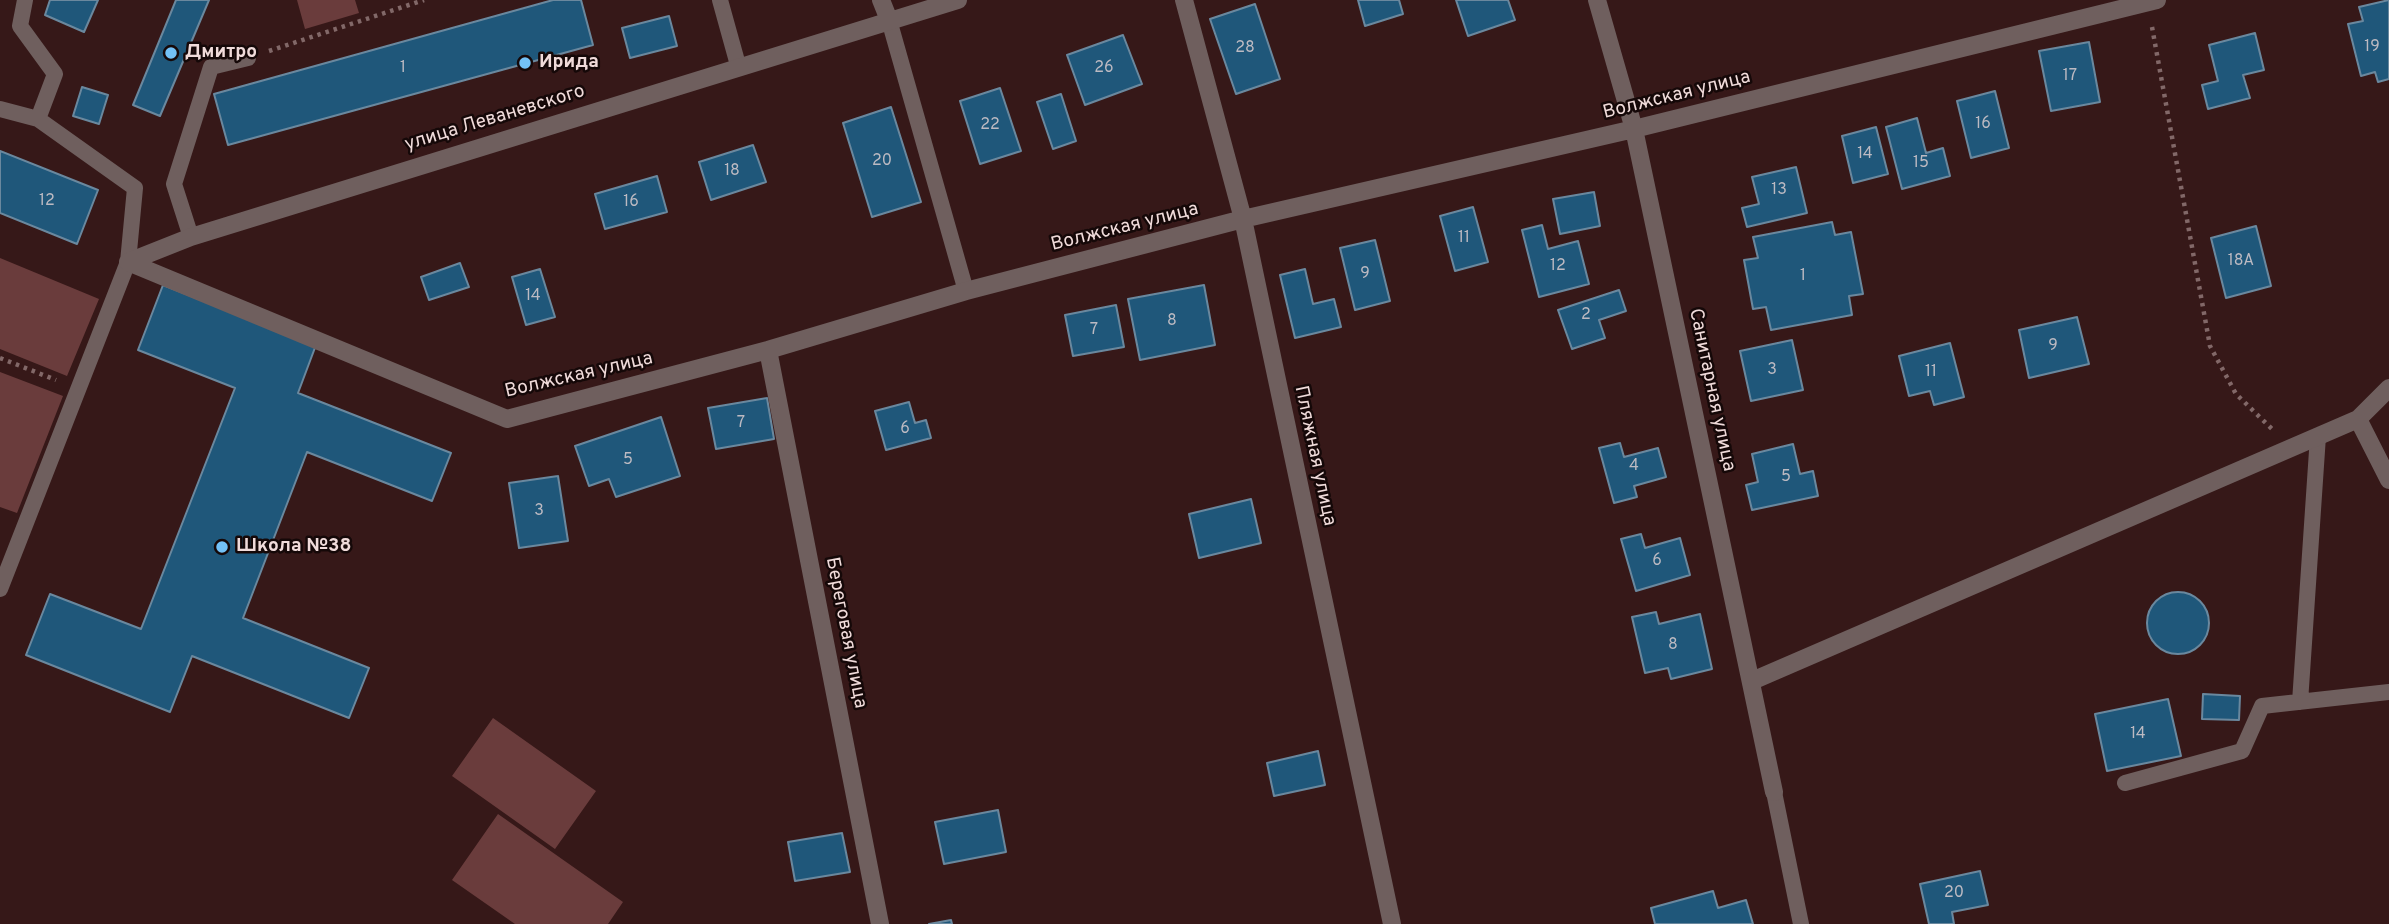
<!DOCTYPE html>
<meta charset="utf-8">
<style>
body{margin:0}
canvas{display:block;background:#361818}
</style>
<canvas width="2389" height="924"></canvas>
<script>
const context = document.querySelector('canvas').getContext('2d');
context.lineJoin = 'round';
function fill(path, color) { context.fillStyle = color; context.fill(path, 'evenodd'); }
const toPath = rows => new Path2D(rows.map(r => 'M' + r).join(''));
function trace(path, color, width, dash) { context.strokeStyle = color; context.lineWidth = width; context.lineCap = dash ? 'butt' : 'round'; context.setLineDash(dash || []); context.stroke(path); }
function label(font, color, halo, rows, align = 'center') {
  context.font = font + ' Overpass,sans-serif'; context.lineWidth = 5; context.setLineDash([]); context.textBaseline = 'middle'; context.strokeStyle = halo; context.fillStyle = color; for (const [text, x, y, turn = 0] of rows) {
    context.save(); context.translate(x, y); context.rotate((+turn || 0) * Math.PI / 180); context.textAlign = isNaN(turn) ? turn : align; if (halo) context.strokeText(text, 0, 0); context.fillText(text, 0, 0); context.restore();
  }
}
const green = toPath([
 [297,0,355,0,359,13,305,29],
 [0,258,99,299,67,376,0,349],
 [0,372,63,396,17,513,0,507],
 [493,718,596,791,555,849,452,776],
 [498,814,623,902,608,924,515,924,452,880]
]);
const building = toPath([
 [50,0,98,0,84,32,45,15,50,0],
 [176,0,209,0,160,116,133,105,176,0],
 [553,0,581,0,593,45,228,145,214,94,553,0],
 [1358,0,1399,0,1403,14,1365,26,1358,0],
 [1456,0,1508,0,1515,20,1468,36,1456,0],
 [2389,0,2389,79,2378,82,2375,72,2361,76,2348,24,2363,21,2359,7,2389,0],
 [1255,4,1280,79,1236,94,1210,19,1255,4],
 [669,16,677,46,630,58,622,28,669,16],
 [2255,33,2264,70,2243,75,2250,98,2208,109,2202,85,2218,81,2209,45,2255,33],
 [1123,35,1142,84,1085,105,1067,55,1123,35],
 [2089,42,2100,102,2051,111,2039,51,2089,42],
 [82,87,108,95,99,124,73,116,82,87],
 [1000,88,1021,151,980,164,960,101,1000,88],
 [1995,91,2009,148,1971,158,1957,101,1995,91],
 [1061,94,1076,141,1053,149,1037,102,1061,94],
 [891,107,921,202,872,217,843,123,891,107],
 [1917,118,1926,153,1943,148,1950,176,1902,189,1886,127,1917,118],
 [1876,127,1888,174,1853,183,1842,136,1876,127],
 [753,145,766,182,711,200,699,162,753,145],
 [0,151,98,190,77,244,0,213,0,151],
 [1796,167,1807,213,1747,227,1742,208,1759,204,1752,177,1796,167],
 [657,176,667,212,605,229,595,194,657,176],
 [1594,192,1600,226,1560,234,1553,199,1594,192],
 [1473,207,1488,262,1455,271,1440,216,1473,207],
 [1832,222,1835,235,1851,232,1863,294,1849,296,1852,315,1771,330,1766,307,1753,309,1744,260,1758,258,1753,237,1832,222],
 [1542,225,1548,249,1578,241,1589,284,1539,297,1522,230,1542,225],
 [2256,226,2271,286,2226,298,2211,238,2256,226],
 [1375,240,1390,301,1355,310,1340,248,1375,240],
 [460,263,469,287,429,300,421,277,460,263],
 [540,269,555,317,526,325,512,277,540,269],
 [1305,269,1313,304,1334,299,1341,327,1295,338,1280,275,1305,269],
 [163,285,316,345,298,393,451,453,432,501,307,452,243,618,369,668,349,718,192,656,170,712,26,655,50,594,141,629,235,388,138,350,163,285],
 [1204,285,1215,345,1140,360,1128,299,1204,285],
 [1619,290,1626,311,1599,320,1605,338,1572,349,1558,310,1619,290],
 [1116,305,1124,347,1073,356,1065,315,1116,305],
 [2077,317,2089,364,2029,378,2019,330,2077,317],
 [1792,340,1803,390,1751,401,1740,351,1792,340],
 [1950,343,1964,397,1934,405,1930,391,1909,396,1899,356,1950,343],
 [767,398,774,439,716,449,708,408,767,398],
 [909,402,915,423,926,420,931,438,886,450,875,411,909,402],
 [661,417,680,476,616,497,609,479,589,486,575,446,661,417],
 [1620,443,1624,457,1658,448,1666,477,1634,486,1637,497,1614,503,1599,448,1620,443],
 [1793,444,1800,474,1813,471,1818,496,1752,510,1746,485,1758,482,1752,454,1793,444],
 [558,476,568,541,519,548,509,483,558,476],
 [1251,499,1261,543,1199,558,1189,514,1251,499],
 [1641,534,1645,548,1680,538,1690,575,1636,591,1621,539,1641,534],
 '2147 623a31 31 0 1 1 62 0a31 31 0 1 1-62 0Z',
 [1656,612,1659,624,1700,614,1712,669,1671,679,1668,668,1645,673,1632,617,1656,612],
 [2203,694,2240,696,2239,720,2202,719,2203,694],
 [2168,699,2181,756,2107,771,2095,714,2168,699],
 [1318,751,1325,785,1274,796,1267,763,1318,751],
 [998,810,1006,852,944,864,935,822,998,810],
 [842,833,850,872,795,881,788,842,842,833],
 [1980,871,1988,905,1952,912,1954,924,1929,924,1920,884,1980,871],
 [1713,891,1718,908,1746,900,1753,924,1655,924,1651,908,1713,891],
 [951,920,952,924,929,924,951,920]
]);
const path = toPath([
 [2152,27,2210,346,2236,394,2272,429],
 [269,51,424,0],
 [0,358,56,380]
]);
const service = toPath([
 [25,0,20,26,55,74,38,119],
 [720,0,738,65],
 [889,20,966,291],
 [0,109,38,119,135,188,128,262,0,589],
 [191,237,174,184,211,67,248,58],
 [2300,702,2318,436],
 [2125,783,2242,751,2262,706,2389,692],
 [1774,792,1801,924]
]);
const minor = toPath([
 [881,0,889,20],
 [1184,0,1243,219,1392,924],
 [1597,0,1634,129,1774,792],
 [128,262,507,419,768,350,966,291,1243,219,1634,129,2157,0],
 [128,262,191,237,958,0],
 [768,350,880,924],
 [2358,419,2389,480],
 [1752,681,2358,419,2389,388]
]);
const markers = [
 [171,53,7,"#73c1f6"],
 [525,63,7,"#73c1f6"],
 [222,547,7,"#73c1f6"]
];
const numberNames = [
 ["19",2372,48],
 ["28",1245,49],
 ["1",403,69],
 ["26",1104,69],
 ["17",2070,77],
 ["16",1983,125],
 ["22",990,126],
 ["14",1865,155],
 ["20",882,162],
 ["15",1921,164],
 ["18",732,172],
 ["13",1779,191],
 ["12",47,202],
 ["16",631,203],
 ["11",1464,239],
 ["18А",2241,262],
 ["12",1558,267],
 ["9",1365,275],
 ["1",1803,277],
 ["14",533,297],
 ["2",1586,316],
 ["8",1172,322],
 ["7",1094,331],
 ["9",2053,347],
 ["3",1772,371],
 ["11",1931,373],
 ["7",741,424],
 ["6",905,430],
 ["5",628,461],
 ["4",1634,467],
 ["5",1786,478],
 ["3",539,512],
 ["6",1657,562],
 ["8",1673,646],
 ["14",2138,735],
 ["20",1954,894]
];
const poiNames = [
 ["Дмитро",185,53],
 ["Ирида",539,63],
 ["Школа №38",236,547]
];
const streetNames = [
 ["Волжская улица",1677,96,-14],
 ["улица Леваневского",495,119,-17],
 ["Волжская улица",1125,228,-14],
 ["Волжская улица",579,376,-13],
 ["Санитарная улица",1711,390,78],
 ["Пляжная улица",1314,456,78],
 ["Береговая улица",845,633,79]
];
fill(green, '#6a3c3c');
fill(building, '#1f577a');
trace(building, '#6a889e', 2);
trace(path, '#826868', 4.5, [3.5, 5]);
trace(service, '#6f5f5e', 16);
trace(minor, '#6f5f5e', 18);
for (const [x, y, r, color] of markers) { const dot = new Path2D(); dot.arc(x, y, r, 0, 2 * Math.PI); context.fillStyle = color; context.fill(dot); trace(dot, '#150808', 2.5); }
label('16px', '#bcbac2', null, numberNames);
label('bold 19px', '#f0dbda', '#150808', poiNames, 'left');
label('19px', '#f0dbda', '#150808', streetNames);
</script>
